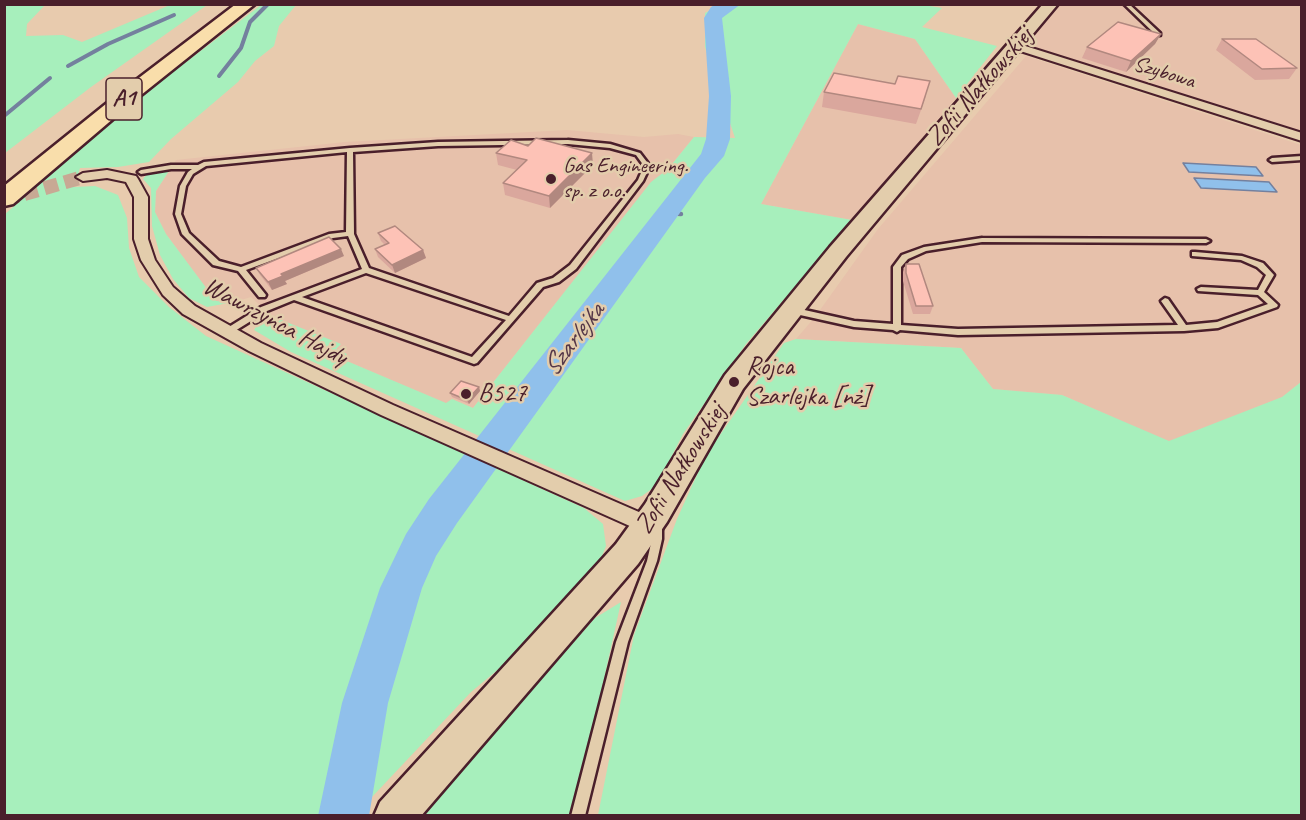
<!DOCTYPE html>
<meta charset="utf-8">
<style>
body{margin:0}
#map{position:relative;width:1306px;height:820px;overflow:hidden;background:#e8cbae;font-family:Caveat,sans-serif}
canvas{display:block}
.frame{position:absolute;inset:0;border:6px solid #4a1f2b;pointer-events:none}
</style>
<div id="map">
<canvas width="1306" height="820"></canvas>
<div class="frame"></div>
</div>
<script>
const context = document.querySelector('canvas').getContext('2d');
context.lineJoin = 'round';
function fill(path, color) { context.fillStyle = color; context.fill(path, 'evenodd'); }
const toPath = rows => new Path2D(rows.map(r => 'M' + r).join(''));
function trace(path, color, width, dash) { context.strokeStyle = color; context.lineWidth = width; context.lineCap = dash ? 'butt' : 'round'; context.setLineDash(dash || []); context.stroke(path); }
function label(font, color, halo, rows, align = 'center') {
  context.font = font + ' Caveat,sans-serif'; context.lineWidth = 5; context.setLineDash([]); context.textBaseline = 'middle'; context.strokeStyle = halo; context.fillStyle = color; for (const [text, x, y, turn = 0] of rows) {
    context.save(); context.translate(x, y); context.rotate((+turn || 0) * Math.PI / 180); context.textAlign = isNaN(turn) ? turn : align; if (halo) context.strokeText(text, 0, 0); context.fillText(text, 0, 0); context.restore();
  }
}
const built = toPath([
 [1057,5,1301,5,1301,133,1033,49,1028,44,1031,35],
 [858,24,915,39,956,98,852,220,761,204],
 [1026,56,1301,145,1301,382,1283,397,1169,442,1062,395,993,389,961,348,796,339,815,317,878,229],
 [567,130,644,137,678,134,694,137,668,169,651,183,473,408,452,399,447,404,342,359,336,349,340,344,274,319,251,297,234,302,216,302,166,234,155,212,156,191,176,160,345,142]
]);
const green = toPath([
 [5,4,45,5,27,24,26,36,63,35,82,42,170,5,207,5,91,87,5,153],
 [261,5,296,5,279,26,274,46,255,61,238,82,171,139,149,162,118,167,80,168,74,187,95,186,118,195,127,218,129,248,139,277,169,307,206,336,584,508,603,524,606,546,597,568,541,634,471,692,355,815,5,815,4,215,136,100],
 [720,5,924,5,942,8,922,27,997,46,956,98,915,39,858,24,761,204,852,220,746,344,683,434,657,485,642,496,625,501,291,352,254,330,261,319,269,315,341,344,336,349,347,354,342,359,446,403,452,399,473,408,651,182,668,169,694,137,735,138,705,47,705,13],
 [169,171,156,191,155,212,166,234,216,301,234,302,207,307,189,298,173,279,160,255,152,226,151,188,143,179,148,173],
 [796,339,961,348,993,389,1062,395,1169,441,1282,397,1301,382,1301,815,598,815,634,635,677,519,706,455,784,343],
 [621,602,574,815,421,816,595,618]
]);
const water = toPath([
 [1183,163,1256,167,1263,176,1189,172,1183,163],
 [1194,178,1269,182,1277,192,1201,188,1194,178]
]);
const streamFar1 = toPath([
 [68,66,108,44,174,15],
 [219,76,241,48,250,22,268,4],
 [4,116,50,78]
]);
const stream = toPath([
 [666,213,681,214]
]);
const river = toPath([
 [716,4,741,4,722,18,731,96,730,139,724,156,705,178,457,523,436,556,422,588,388,703,369,816,318,816,342,703,380,588,406,534,429,499,701,154,706,139,709,96,704,18,711,7,716,4]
]);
const streetTunnel = toPath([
 [4,200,83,177]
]);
const lane = toPath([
 [1124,4,1129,4,1160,33,1160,35,1156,35,1124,4],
 [568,140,610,144,640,153,650,166,643,181,576,269,559,282,543,287,477,363,474,364,294,300,267,311,230,334,224,334,223,332,224,330,261,307,362,269,348,236,333,238,246,270,266,295,265,297,259,297,238,271,213,265,182,234,175,214,180,186,188,172,192,169,171,169,141,174,138,172,141,170,171,165,198,165,204,162,350,148,438,142,568,140],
 [568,144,610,148,636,155,644,166,638,180,570,265,553,278,537,283,509,316,369,268,354,234,353,152,438,146,568,144],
 [347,152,346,232,329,234,241,267,219,261,189,233,181,214,186,186,193,174,206,166,347,152],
 [366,273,506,320,472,357,302,297,366,273],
 [1302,156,1302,160,1272,162,1269,160,1272,158,1302,156],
 [982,238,1206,239,1210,241,1206,243,982,242,926,251,908,259,901,267,901,325,958,329,1178,325,1161,301,1165,298,1168,299,1186,325,1217,322,1268,304,1258,295,1198,291,1197,289,1201,287,1258,290,1266,275,1257,267,1241,260,1192,256,1192,252,1195,252,1242,256,1263,263,1274,275,1264,292,1278,305,1277,307,1218,328,1184,331,958,335,900,330,897,332,893,330,854,327,791,313,787,310,791,307,854,321,893,324,893,267,902,255,924,247,982,238],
 [657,520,661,521,662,524,662,539,657,561,628,642,585,816,571,816,616,642,647,561,652,539,652,524,653,521,657,520]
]);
const street = toPath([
 [1011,44,1019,44,1302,133,1302,141,1011,48,1011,44],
 [107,170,136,176,138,179,148,197,148,239,155,260,173,287,195,306,261,343,393,405,655,519,658,525,655,531,648,534,641,531,381,415,249,351,183,314,163,295,141,260,134,239,134,197,126,182,107,178,83,181,76,177,83,173,107,170]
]);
const secondary = toPath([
 [1043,4,1058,4,846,257,743,389,667,522,638,564,421,816,374,816,380,802,616,544,645,504,725,375,830,247,1043,4]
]);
const highway = toPath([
 [236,4,255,4,141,95,13,204,4,206,4,186,127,87,236,4]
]);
const wall = toPath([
 [1161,34,1155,44,1126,72,1082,58,1087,47],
 [1222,39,1297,68,1289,79,1255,80,1216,50],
 [824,92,926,96,916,124,822,107],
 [496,153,593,165,550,208,505,195,503,183,517,170,498,165],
 [378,233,423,250,426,258,395,273,378,257,375,249,385,245,381,241],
 [344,256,285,281,287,284,272,290,260,275,256,268],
 [906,264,933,306,930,314,913,314,903,281,903,272],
 [479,387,480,391,469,404,452,397,450,393]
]);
const shadedWall = toPath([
 [1161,34,1155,44,1126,72,1131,61],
 [592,153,593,165,550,208,549,196],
 [341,249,344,256,285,281,287,284,272,290,268,282,281,274],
 [423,250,426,258,395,273,392,265],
 [479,387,480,391,469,404,467,400]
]);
const building = toPath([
 [1118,22,1161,34,1131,61,1087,47,1118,22],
 [1222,39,1256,39,1297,68,1262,69,1222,39],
 [834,73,895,84,898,76,930,81,921,109,824,92,834,73],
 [536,138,592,153,549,196,503,183,527,160,496,153,511,140,528,146,536,138],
 [395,226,423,250,392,265,375,249,389,243,378,233,395,226],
 [329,237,341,249,281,274,283,276,268,282,256,268,329,237],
 [906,264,919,264,933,306,916,306,906,273,906,264],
 [461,381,479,387,467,400,450,393,461,381]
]);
const markers = [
 [551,179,6,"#4a1f2b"],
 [734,382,6,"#4a1f2b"],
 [466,394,6,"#4a1f2b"]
];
const farStreetnames = [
 ["Szybowa",1164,73,17]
];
const farPoinames = [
 ["Gas Engineering.",563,166],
 ["sp. z o.o.",563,191]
];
const shields = [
 [124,99,36]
];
const shieldNames = [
 ["A1",124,99]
];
const streetNames = [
 ["Zofii Nałkowskiej",980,87,-49],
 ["Wawrzyńca Hajdy",275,322,28],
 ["Zofii Nałkowskiej",681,469,-58]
];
const poiNames = [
 ["Rojca",746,367],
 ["Szarlejka [nż]",746,397],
 ["B527",478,394]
];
const waterNames = [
 ["Szarlejka",574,340,-53]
];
fill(built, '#e7c1ab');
fill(green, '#a7efbc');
fill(water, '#90c0eb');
trace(water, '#74809e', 1.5);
trace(streamFar1, '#74809e', 4);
trace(stream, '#74809e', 4.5);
fill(river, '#90c0eb');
trace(streetTunnel, '#c8a994', 14, [14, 7]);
trace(lane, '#4a1f2b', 5);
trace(street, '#4a1f2b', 4);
trace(secondary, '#4a1f2b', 5);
trace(highway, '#4a1f2b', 5);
fill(lane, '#e3cdac');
fill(street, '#e3cdac');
fill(secondary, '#e3cdac');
fill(highway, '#f9deab');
fill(wall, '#daa79d');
fill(shadedWall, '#b1887f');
fill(building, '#fdc2b6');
trace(building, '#b1887f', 1.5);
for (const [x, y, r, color] of markers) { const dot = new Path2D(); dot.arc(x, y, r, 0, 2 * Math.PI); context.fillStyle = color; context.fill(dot); trace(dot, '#e3cdac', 2); }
label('22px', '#4a1f2b', '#e3cdac', farStreetnames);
label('22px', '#4a1f2b', '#e3cdac', farPoinames, 'left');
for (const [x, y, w] of shields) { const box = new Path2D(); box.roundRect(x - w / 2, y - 21, w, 42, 4.5); context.fillStyle = '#e3cdac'; context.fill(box); trace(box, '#4a1f2b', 1.5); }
label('bold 24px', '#4a1f2b', null, shieldNames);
label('26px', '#4a1f2b', '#e3cdac', streetNames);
label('26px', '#4a1f2b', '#e3cdac', poiNames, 'left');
label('italic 27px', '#543748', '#e3cdac', waterNames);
</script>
